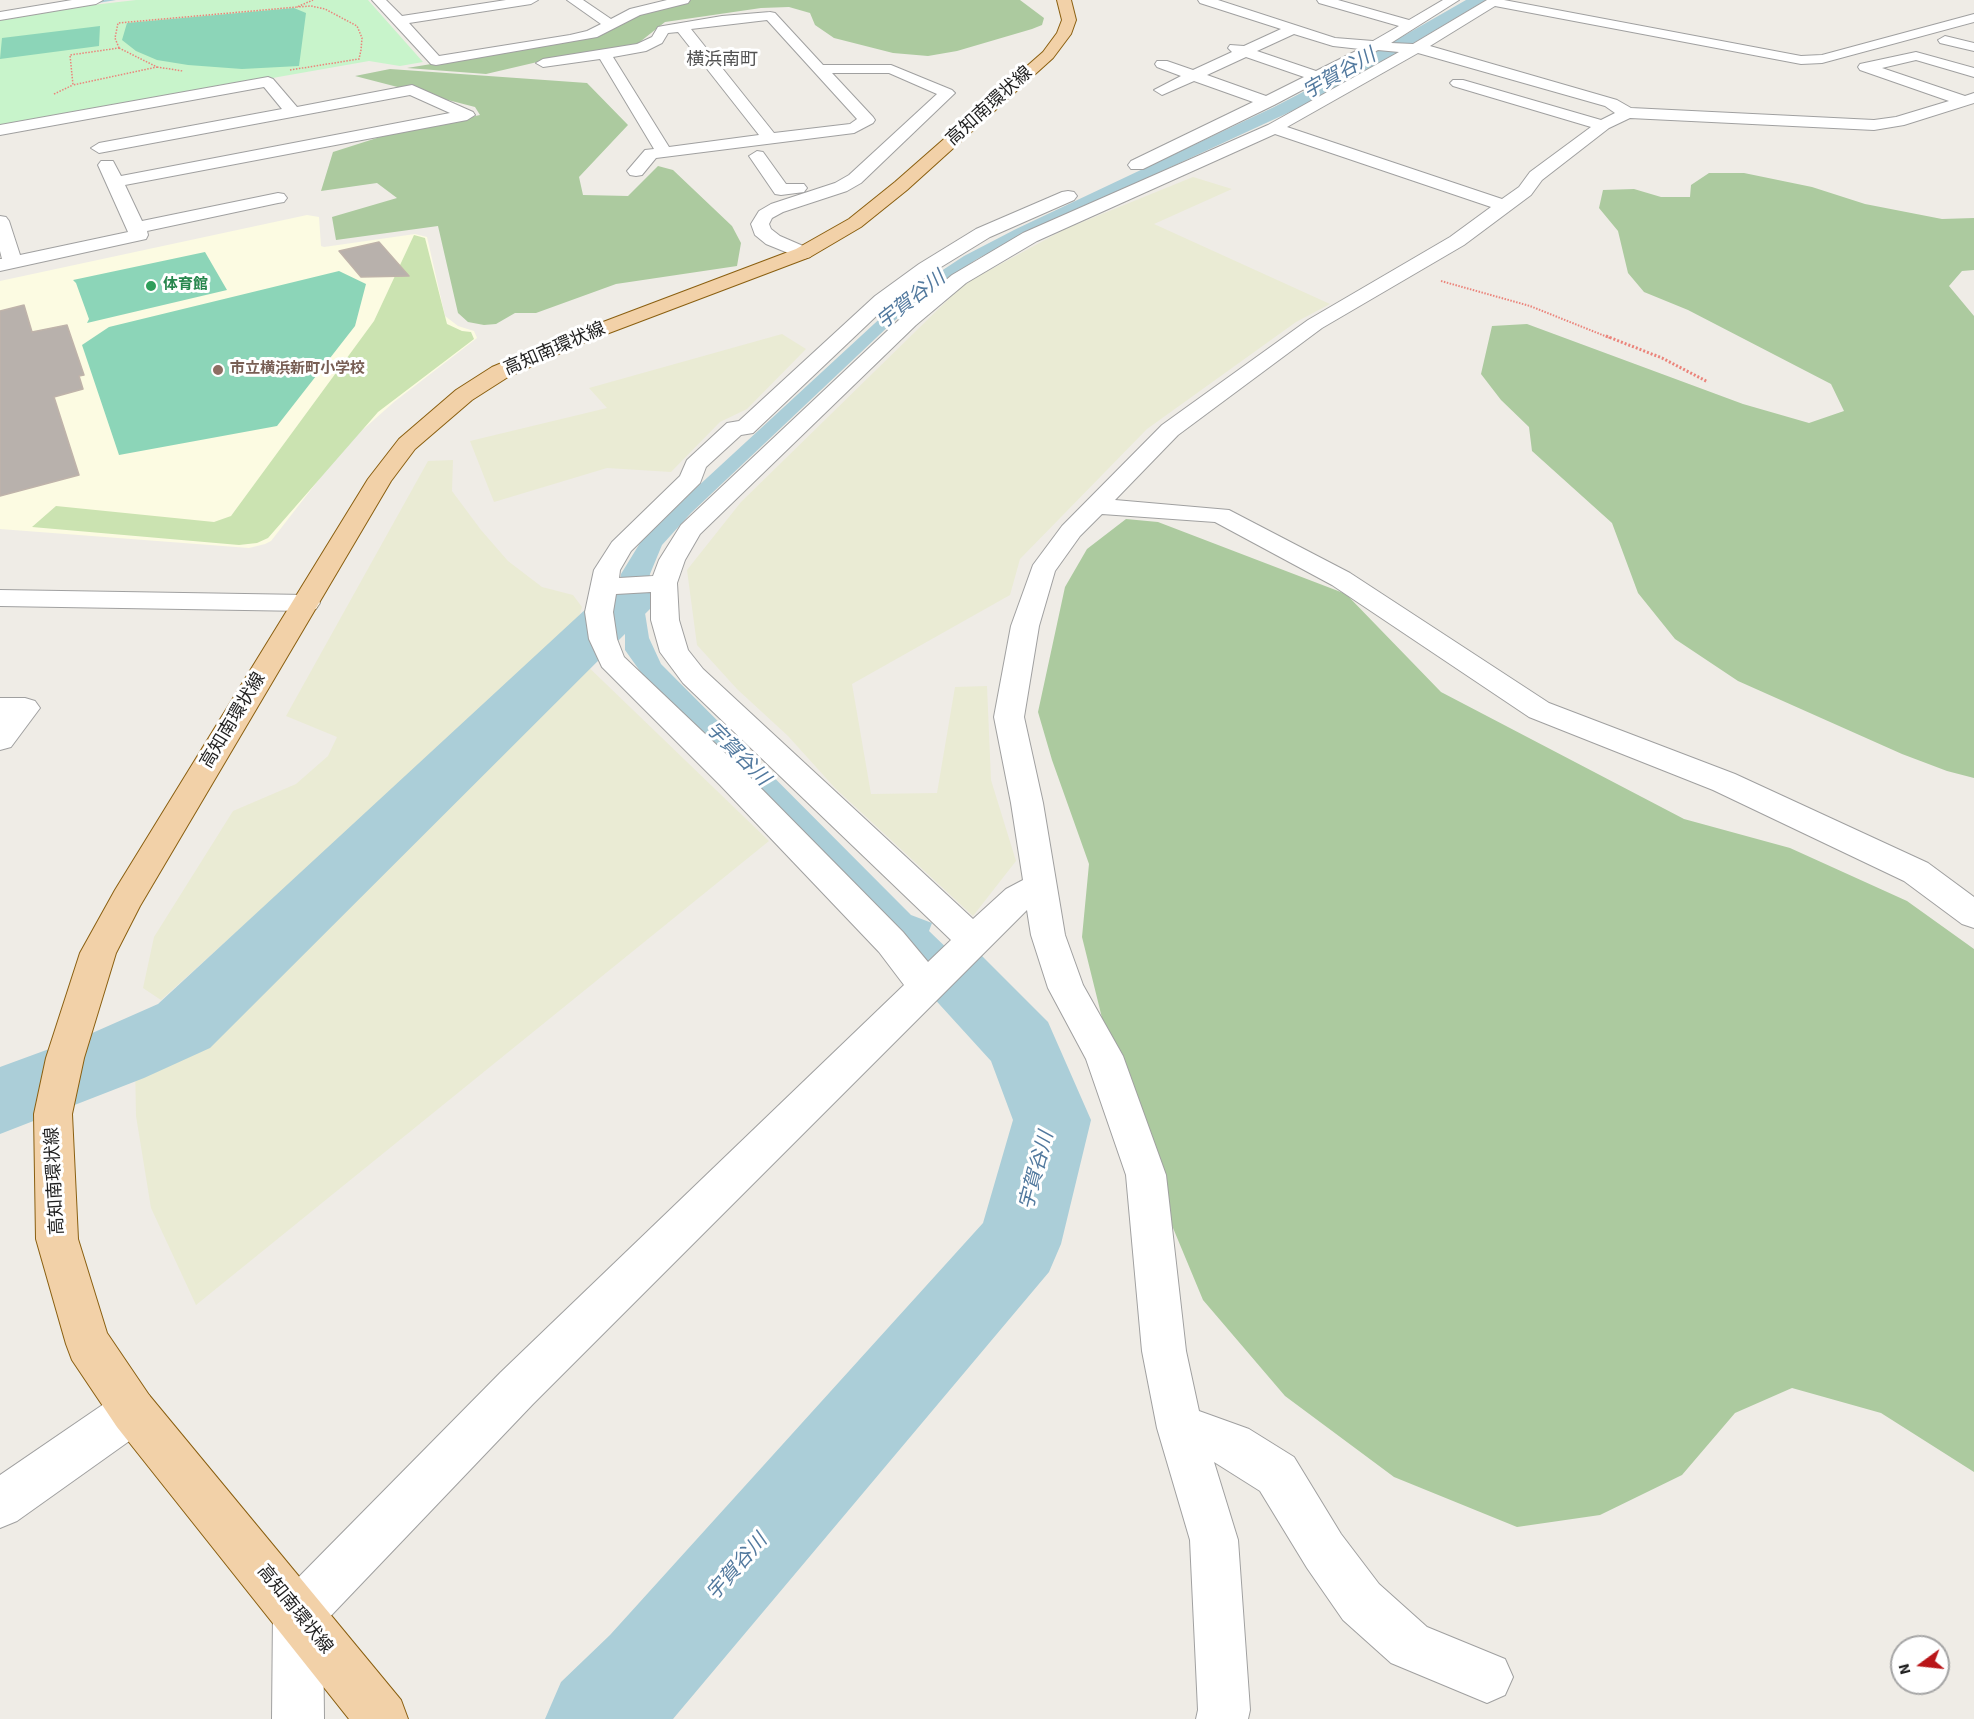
<!DOCTYPE html>
<meta charset="utf-8">
<style>
body{margin:0}
#map{position:relative;width:1974px;height:1719px;overflow:hidden;background:#efece6;font-family:"Source Sans 3",sans-serif}
canvas{display:block}
.north{position:absolute;left:1890px;top:1635px;width:60px;height:60px;box-sizing:border-box;background:#fff;border:2px solid #a5a5a5;border-radius:50%;rotate:255deg;font-size:16px;font-weight:700;line-height:24px;text-align:center;color:#1f1f1f}
.north::after{content:'';display:block;margin:auto;width:21px;height:27px;background:#b91518;clip-path:polygon(50% 0,100% 100%,50% 72%,0 100%)}
</style>
<div id="map">
<canvas width="1974" height="1719"></canvas>
<div class="north">N</div>
</div>
<script>
const context = document.querySelector('canvas').getContext('2d');
context.lineJoin = 'round';
function fill(path, color) { context.fillStyle = color; context.fill(path, 'evenodd'); }
const toPath = rows => new Path2D(rows.map(r => 'M' + r).join(''));
function trace(path, color, width, dash) { context.strokeStyle = color; context.lineWidth = width; context.lineCap = dash ? 'butt' : 'round'; context.setLineDash(dash || []); context.stroke(path); }
function label(font, color, halo, rows, align = 'center') {
  context.font = font + ' "Source Sans 3","Noto Sans JP",sans-serif'; context.lineWidth = 6; context.setLineDash([]); context.textBaseline = 'middle'; context.strokeStyle = halo; context.fillStyle = color; for (const [text, x, y, turn = 0] of rows) {
    context.save(); context.translate(x, y); context.rotate((+turn || 0) * Math.PI / 180); context.textAlign = isNaN(turn) ? turn : align; if (halo) context.strokeText(text, 0, 0); context.fillText(text, 0, 0); context.restore();
  }
}
const education = toPath([
 [307,215,319,217,321,246,324,247,415,234,427,237,445,316,458,326,474,331,477,338,394,402,358,434,327,469,271,541,265,544,249,548,0,529,0,281]
]);
const farmland = toPath([
 [1193,177,1232,189,1154,224,1330,304,1296,322,1147,429,1020,559,1010,595,852,684,871,794,937,793,955,687,987,686,991,780,1016,861,973,916,835,788,788,736,737,689,697,645,687,570,741,502,964,284,1065,229],
 [782,334,806,349,747,409,720,422,671,472,607,468,494,502,470,441,607,408,589,388],
 [453,460,452,491,481,530,508,561,542,587,573,595,582,607,576,627,161,1000,143,988,154,937,233,811,296,784,328,756,337,737,286,716,428,461],
 [577,656,769,841,196,1305,151,1208,136,1116,135,1061,186,1034]
]);
const grass = toPath([
 [414,235,425,238,447,324,462,331,471,332,474,339,378,412,268,538,257,543,239,545,32,527,56,506,214,522,231,516,374,321]
]);
const forest = toPath([
 [686,0,1020,0,1044,18,1042,25,1032,29,957,51,928,56,893,53,834,38,815,25,810,13,789,7,761,8,665,22,636,45,546,60,486,74,407,68,571,41,638,13],
 [390,69,587,83,628,125,579,177,583,195,628,196,658,166,673,170,732,226,741,243,737,266,616,284,536,313,515,313,496,324,484,325,468,322,458,313,438,226,336,240,332,217,397,198,377,183,321,191,333,152,380,137,480,115,475,107,355,76],
 [1709,173,1744,173,1812,187,1865,204,1942,219,1974,218,1974,270,1962,271,1949,286,1974,316,1974,778,1947,771,1902,754,1738,681,1675,639,1638,593,1612,523,1532,451,1529,427,1501,400,1481,374,1492,326,1527,324,1743,404,1809,423,1844,411,1831,384,1688,310,1644,292,1628,273,1618,231,1599,208,1603,190,1634,189,1661,197,1690,197,1691,185],
 [1126,519,1158,522,1346,594,1441,692,1684,819,1790,848,1907,901,1974,949,1974,1472,1881,1413,1792,1388,1735,1413,1682,1475,1600,1515,1517,1527,1394,1477,1285,1396,1203,1300,1126,1115,1082,937,1089,864,1052,760,1038,712,1065,587,1087,549]
]);
const park = toPath([
 [136,0,368,0,423,62,400,66,369,61,0,126,0,20,75,7]
]);
const pitch = toPath([
 [294,8,306,13,299,66,242,69,188,65,157,60,136,51,122,40,127,23],
 [100,26,99,46,0,59,2,38],
 [205,252,227,290,87,323,89,319,76,283,73,280],
 [339,271,366,284,355,326,277,426,119,455,82,345,109,327]
]);
const water = toPath([
 [1466,0,1486,0,1348,82,1292,111,1024,235,977,259,936,287,894,321,691,513,662,545,650,574,645,613,649,638,661,664,911,915,932,923,929,931,984,984,1031,1037,1006,1042,647,681,625,650,625,625,610,629,621,574,640,543,695,489,887,312,920,285,964,256,1016,229,1274,107,1330,78]
]);
const stream = toPath([
 [105,0,116,0,86,5,84,4,105,0]
]);
const river = toPath([
 [633,579,652,583,660,595,652,607,210,1048,144,1078,0,1134,0,1067,90,1034,158,1004,614,583,633,579],
 [955,945,980,954,1048,1022,1091,1120,1061,1244,1049,1272,673,1719,545,1719,561,1682,610,1635,983,1223,1013,1120,991,1061,930,994,919,974,930,954,955,945]
]);
const building = toPath([
 [379,242,409,276,361,277,339,251,379,242],
 [24,305,32,332,67,325,84,375,79,376,83,389,54,397,79,475,0,496,0,311,24,305]
]);
const pathFar2 = toPath([
 [119,48,115,38,118,23,297,7,313,0],
 [119,48,157,67,73,85,70,55,119,48],
 [157,67,183,71],
 [290,70,359,59,361,50,362,38,357,26,325,9,311,6,297,7],
 [54,94,73,85]
]);
const pathFar1 = toPath([
 [1441,281,1530,306,1610,338]
]);
const path = toPath([
 [1606,336,1662,358,1708,382]
]);
const minor = toPath([
 [72,0,103,0,96,4,0,20,0,12,72,0],
 [372,0,386,0,402,16,506,0,538,0,531,4,409,23,439,56,570,35,587,31,601,24,567,0,583,0,611,19,630,9,667,0,690,0,688,3,640,15,597,37,436,65,431,64,372,0],
 [1198,0,1218,0,1335,38,1373,41,1399,26,1319,3,1317,0,1338,0,1409,20,1443,0,1459,0,1391,43,1413,44,1487,0,1504,0,1801,56,1822,55,1974,14,1974,22,1822,63,1801,64,1495,6,1430,46,1617,100,1631,108,1874,120,1896,117,1949,101,1860,70,1858,67,1860,64,1916,52,1974,68,1974,77,1916,60,1882,68,1965,96,1974,93,1974,103,1904,125,1874,130,1630,118,1609,128,1542,180,1531,195,1464,245,1322,328,1178,435,1115,500,1229,510,1350,573,1549,703,1735,774,1928,863,1974,897,1974,928,1962,924,1904,881,1713,790,1529,717,1332,585,1215,522,1102,514,1080,536,1055,571,1039,626,1024,717,1043,803,1065,935,1083,985,1123,1056,1166,1175,1186,1351,1199,1411,1249,1429,1294,1457,1341,1534,1379,1584,1427,1627,1505,1659,1513,1677,1505,1695,1487,1703,1391,1663,1343,1620,1307,1568,1260,1491,1214,1462,1238,1540,1250,1710,1248,1719,1196,1719,1198,1710,1190,1540,1157,1428,1142,1351,1126,1175,1086,1059,1048,988,1031,935,1027,910,533,1404,323,1624,324,1719,272,1719,273,1614,280,1596,501,1372,904,985,879,952,720,785,602,667,589,639,585,612,594,570,612,542,680,476,687,460,727,423,739,421,875,296,919,264,976,229,1062,192,1068,191,1074,192,1077,196,1074,200,990,237,933,272,889,304,753,433,741,435,706,467,700,483,631,551,620,570,619,578,653,576,659,560,681,525,902,317,952,275,1023,233,1268,125,1399,52,1378,50,1274,105,1143,169,1131,169,1128,165,1131,161,1253,102,1194,81,1162,95,1154,90,1181,76,1157,67,1155,64,1157,61,1167,61,1193,70,1232,52,1228,48,1230,45,1244,46,1281,29,1200,3,1198,0],
 [1294,34,1333,46,1360,49,1316,71,1257,51,1294,34],
 [1418,53,1605,106,1615,113,1601,120,1463,80,1453,80,1450,83,1453,86,1591,127,1530,172,1519,187,1502,199,1287,127,1418,53],
 [1246,57,1304,77,1266,96,1207,75,1246,57],
 [1275,134,1491,207,1450,237,1308,320,1162,425,1062,526,1033,565,1011,626,994,717,1011,803,1023,880,1006,889,973,919,703,669,688,650,679,620,677,583,685,560,700,534,916,325,966,283,1037,241,1275,134],
 [651,592,651,620,660,652,683,683,951,940,928,962,903,932,742,769,624,657,617,639,613,612,616,594,651,592],
 [770,12,775,13,823,65,891,65,952,90,955,93,861,183,847,191,783,212,772,218,769,224,771,229,780,236,810,249,813,253,810,257,803,259,766,244,755,235,751,224,759,211,771,204,835,183,849,175,937,94,889,73,832,73,873,117,875,120,873,123,854,133,656,158,642,175,636,176,630,175,627,171,645,150,654,149,600,59,543,67,536,63,543,59,637,44,652,37,658,27,663,26,722,16,770,12],
 [767,20,857,119,850,124,774,133,691,29,767,20],
 [678,32,759,135,669,147,613,57,646,51,662,43,668,33,678,32],
 [1945,36,1974,43,1974,51,1940,43,1938,40,1945,36],
 [268,77,273,79,297,107,412,85,473,112,475,115,467,120,125,185,142,221,278,193,284,194,287,198,284,202,278,203,147,231,148,235,146,239,0,271,0,259,2,259,0,251,0,216,6,217,9,221,20,255,128,232,98,165,101,161,113,161,121,176,450,113,410,95,99,153,91,148,99,143,282,109,264,87,0,135,0,125,268,77],
 [757,151,763,152,786,184,804,184,807,188,804,192,781,195,775,194,749,156,757,151],
 [0,698,25,698,35,701,40,708,11,747,0,750,0,698],
 [133,1388,149,1395,156,1411,149,1427,17,1521,0,1528,0,1475,117,1395,133,1388]
]);
const tertiary = toPath([
 [0,590,306,595,316,597,320,603,316,609,306,611,0,606,0,590]
]);
const primary = toPath([
 [1057,0,1071,0,1076,20,1071,34,1053,58,907,190,861,227,810,257,580,344,508,377,472,400,415,449,391,481,140,906,116,953,84,1058,72,1114,78,1239,107,1333,149,1395,401,1700,408,1719,349,1719,117,1427,72,1360,66,1344,36,1239,34,1114,46,1058,80,953,115,890,368,479,399,439,456,390,492,367,566,336,796,249,849,219,895,182,1043,52,1057,33,1062,20,1057,0]
]);
const markers = [
 [151,286,6,"#2e9e5b"],
 [218,370,6,"#8d6e63"]
];
const farLeisurenames = [
 ["体育館",163,286]
];
const farEducationnames = [
 ["市立横浜新町小学校",230,370]
];
const farQuarternames = [
 ["横浜南町",722,61]
];
const streetNames = [
 ["高知南環状線",990,107,-42],
 ["高知南環状線",555,350,-23],
 ["高知南環状線",234,721,-59],
 ["高知南環状線",56,1181,-93],
 ["高知南環状線",294,1610,51]
];
const waterNames = [
 ["宇賀谷川",1340,75,-30],
 ["宇賀谷川",912,301,-38],
 ["宇賀谷川",737,755,45],
 ["宇賀谷川",1038,1171,-75],
 ["宇賀谷川",738,1568,-49]
];
fill(education, '#fcfbe2');
fill(farmland, '#eaebd4');
fill(grass, '#cbe3b1');
fill(forest, '#acca9f');
fill(park, '#c8f4cb');
fill(pitch, '#8cd5b8');
fill(water, '#abced8');
fill(stream, '#abced8');
fill(river, '#abced8');
fill(building, '#b8b1ac');
trace(building, '#bfb3aa', 1.5);
trace(minor, '#a0a0a0', 2);
trace(tertiary, '#a0a0a0', 2);
trace(primary, '#8a5f10', 2);
trace(pathFar2, '#eb847b', 1.5, [1.5, 1.5]);
trace(pathFar1, '#eb847b', 2, [1.5, 1.5]);
trace(path, '#eb847b', 3, [2, 2]);
fill(minor, '#fff');
fill(tertiary, '#fff');
fill(primary, '#f2d1a8');
for (const [x, y, r, color] of markers) { const dot = new Path2D(); dot.arc(x, y, r, 0, 2 * Math.PI); context.fillStyle = color; context.fill(dot); trace(dot, '#fff', 2); }
label('bold 15px', '#27864d', '#fff', farLeisurenames, 'left');
label('bold 15px', '#785e54', '#fff', farEducationnames, 'left');
label('18px', '#525252', '#fff', farQuarternames);
label('18px', '#1f1f1f', '#fff', streetNames);
label('italic 20px', '#52799e', '#fff', waterNames);
</script>
